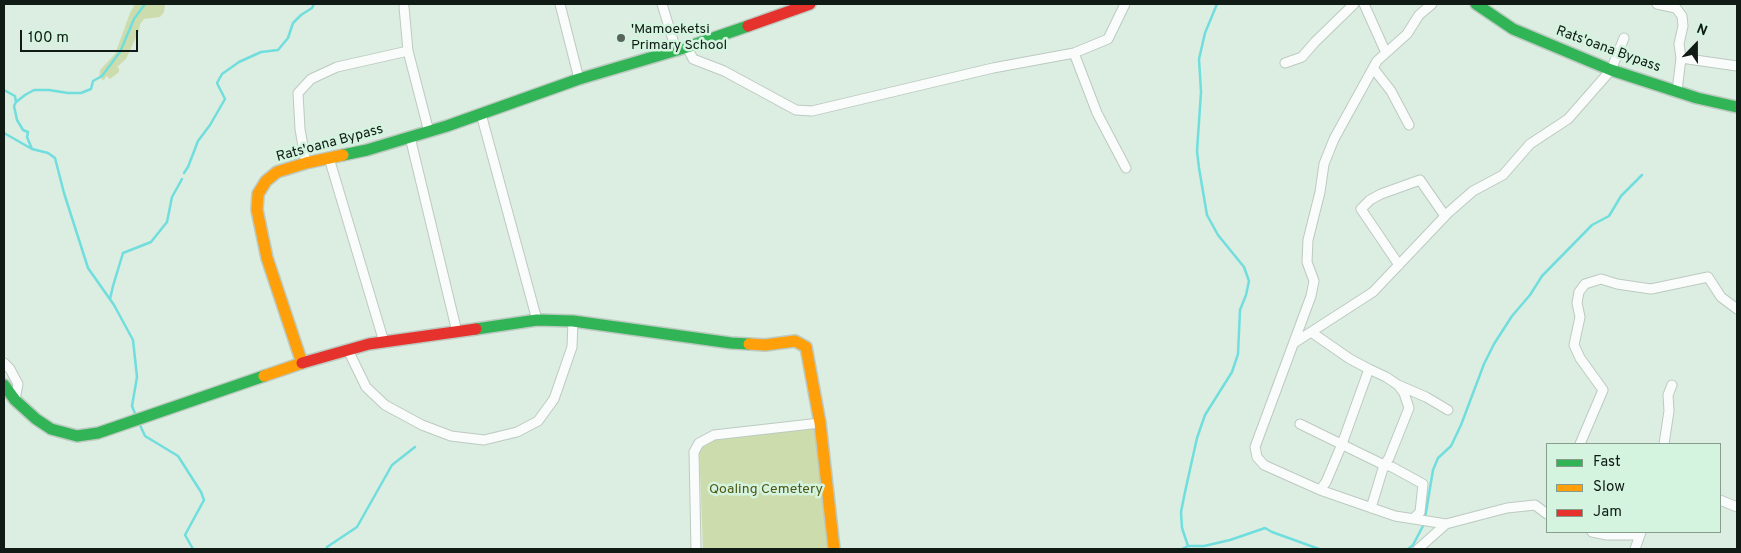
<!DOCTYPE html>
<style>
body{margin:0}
#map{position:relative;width:1741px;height:553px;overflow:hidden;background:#dcede2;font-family:Overpass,sans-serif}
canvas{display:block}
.frame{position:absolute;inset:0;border:5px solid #0f1b14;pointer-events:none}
.legend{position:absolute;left:1546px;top:443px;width:175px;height:90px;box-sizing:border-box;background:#d5f4e0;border:1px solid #869d8e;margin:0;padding:6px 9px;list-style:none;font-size:15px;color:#0f1b14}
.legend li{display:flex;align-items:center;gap:10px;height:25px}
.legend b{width:25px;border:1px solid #869d8e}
.north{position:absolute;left:1671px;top:20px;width:50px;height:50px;-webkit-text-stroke:4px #d5f4e0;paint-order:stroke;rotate:22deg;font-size:14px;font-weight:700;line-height:20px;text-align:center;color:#0f1b14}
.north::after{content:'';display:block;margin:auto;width:18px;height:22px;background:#0f1b14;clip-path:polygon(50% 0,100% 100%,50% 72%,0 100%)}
.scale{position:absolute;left:20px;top:30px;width:118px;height:22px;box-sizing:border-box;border:2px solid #0f1b14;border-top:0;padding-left:6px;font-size:15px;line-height:18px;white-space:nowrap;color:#0f1b14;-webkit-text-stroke:4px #d5f4e0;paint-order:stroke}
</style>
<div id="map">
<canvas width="1741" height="553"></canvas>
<div class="frame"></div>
<ul class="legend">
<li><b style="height:6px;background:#30b455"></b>Fast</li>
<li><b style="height:6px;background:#ff9f0a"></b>Slow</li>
<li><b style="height:6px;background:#e5322d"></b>Jam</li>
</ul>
<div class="north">N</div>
<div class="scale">100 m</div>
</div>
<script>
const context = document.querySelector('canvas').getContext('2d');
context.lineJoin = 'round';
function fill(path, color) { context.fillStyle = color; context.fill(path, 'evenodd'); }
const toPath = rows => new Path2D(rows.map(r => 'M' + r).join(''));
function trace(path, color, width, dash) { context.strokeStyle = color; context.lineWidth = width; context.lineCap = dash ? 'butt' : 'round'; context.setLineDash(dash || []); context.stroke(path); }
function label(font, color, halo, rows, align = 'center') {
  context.font = font + ' Overpass,sans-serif'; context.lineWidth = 5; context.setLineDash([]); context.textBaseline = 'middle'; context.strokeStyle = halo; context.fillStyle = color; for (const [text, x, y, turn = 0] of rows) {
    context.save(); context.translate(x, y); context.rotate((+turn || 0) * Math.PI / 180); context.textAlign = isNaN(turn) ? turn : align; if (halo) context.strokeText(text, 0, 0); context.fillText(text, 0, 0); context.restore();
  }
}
const green = toPath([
 [135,4,165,4,164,12,160,17,144,19,140,24,139,31,126,59,117,67,119,68,119,72,110,79,106,76,104,80,99,78,100,70,115,54,130,13],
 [820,423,831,549,703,549,699,443,714,435]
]);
const stream = toPath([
 [4,90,15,96,16,102],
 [4,133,32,149],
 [184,173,188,167,198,141,210,125,225,99,217,83,222,74,239,62,261,52,278,50,288,38,293,23,301,15,312,8,314,4],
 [110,299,113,286,123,253,151,242,167,222,172,197,182,179],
 [136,416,132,406,137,377,133,340,114,305,88,268,64,193,55,158,48,153,32,149,27,137,28,132,23,130,17,120,14,106,16,102,25,95,34,90,49,90,68,93,81,93,91,89,93,81,102,76,120,52,134,19,145,4],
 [139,423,145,436,178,456,201,492,204,500,185,535,193,549],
 [1188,546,1182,528,1181,512,1185,492,1197,438,1205,415,1232,372,1238,354,1240,310,1246,295,1249,281,1244,267,1218,235,1207,215,1199,168,1197,151,1201,92,1199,59,1205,33,1217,4],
 [327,549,327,547,357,527,392,465,415,447],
 [1182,549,1188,546,1204,546,1230,540,1265,528,1272,532,1319,549],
 [1408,549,1413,545,1424,524,1433,470,1438,458,1451,446,1461,425,1484,364,1494,344,1512,316,1530,295,1542,276,1592,225,1609,216,1621,196,1642,175]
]);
const street = toPath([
 [560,4,579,79],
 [662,4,676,50],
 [1364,4,1386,53],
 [1432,4,1419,15,1407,34,1377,61,1334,139,1324,164,1320,192,1308,240,1307,262,1314,281,1311,296,1255,447,1257,457,1264,465,1320,490,1395,516,1446,524],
 [1657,4,1676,8,1682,16,1683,26,1679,44,1681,58,1677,91],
 [404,7,408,51,429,132],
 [687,47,693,59,724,71,796,110,812,111,993,68,1074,53,1108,39,1125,4],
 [1074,53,1097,113,1126,168],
 [1681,58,1737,66],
 [1285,63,1302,57,1315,42,1354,4],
 [1373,68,1391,91,1409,125],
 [481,114,537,320],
 [410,137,457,332],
 [329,158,384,342],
 [306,163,300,129,298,93,311,79,337,67,408,51],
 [1399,265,1361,209,1370,200,1381,194,1420,180,1445,216],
 [1311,332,1350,359,1369,369,1342,444,1326,482,1320,490],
 [1294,343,1373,292,1449,212,1473,191,1503,175,1530,144,1568,119,1611,70,1624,38],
 [348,350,366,387,385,405,422,425,451,436,484,440,517,432,538,421,554,399,572,347,573,321],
 [4,363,10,369,18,384,15,400],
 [1369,369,1386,377,1398,385,1426,397,1448,410],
 [1300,424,1384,465,1392,467,1423,484,1420,512,1413,519],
 [1580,444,1603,390,1580,358,1574,345,1580,317,1577,303,1579,292,1585,284,1601,279,1617,284,1651,289,1708,277,1721,297,1737,309],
 [1664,444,1669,411,1668,395,1672,385],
 [1720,500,1737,507],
 [1371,508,1384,465,1389,458,1409,408,1404,393,1398,385],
 [1592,532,1607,535,1640,535],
 [696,549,694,452,699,443,714,435,820,423],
 [1418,549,1446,524,1507,508,1535,505,1547,514],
 [1635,549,1641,532]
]);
const fast = toPath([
 [1476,4,1513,29,1611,70,1697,98,1737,107],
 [343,155,367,150,447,126,579,79,687,47,748,26],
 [476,329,537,320,573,321,731,343,749,344],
 [4,385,15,400,36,419,51,429,77,436,98,433,264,376]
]);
const slow = toPath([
 [749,344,765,345,795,341,806,347,820,423,834,549],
 [264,376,302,363,267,258,257,210,258,194,266,181,277,172,306,163,343,155]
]);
const jam = toPath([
 [748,26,810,4],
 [302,363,369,344,476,329]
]);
const markers = [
 [621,38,5,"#57645c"]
];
const poiNames = [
 ["'Mamoeketsi",631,30],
 ["Primary School",631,46]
];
const streetNames = [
 ["Rats'oana Bypass",1608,50,20],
 ["Rats'oana Bypass",330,144,-15]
];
const parkNames = [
 ["Qoaling Cemetery",766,490]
];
fill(green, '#cddcac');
trace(stream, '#70dedd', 2.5);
trace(street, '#bccac1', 11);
trace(fast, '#bccac1', 14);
trace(slow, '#bccac1', 14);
trace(jam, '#bccac1', 14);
trace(street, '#fafcfb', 9);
trace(fast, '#30b455', 11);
trace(slow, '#ff9f0a', 11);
trace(jam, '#e5322d', 11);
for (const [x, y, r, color] of markers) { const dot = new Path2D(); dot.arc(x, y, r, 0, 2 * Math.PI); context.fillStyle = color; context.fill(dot); trace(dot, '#d5f4e0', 2); }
label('14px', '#0f1b14', '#d5f4e0', poiNames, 'left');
label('14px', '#0f1b14', '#d5f4e0', streetNames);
label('14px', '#4f5812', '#d5f4e0', parkNames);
</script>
